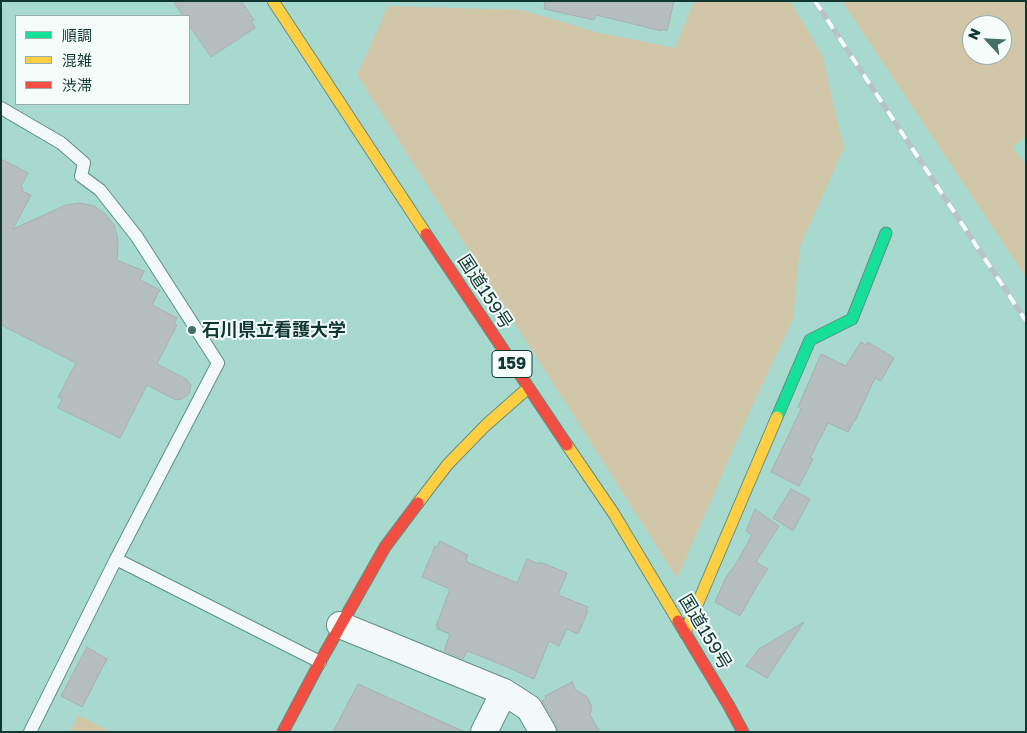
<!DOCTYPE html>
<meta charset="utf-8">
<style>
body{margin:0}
#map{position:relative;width:1027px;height:733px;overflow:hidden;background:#a8d9cf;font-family:"Golos Text","Noto Sans JP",sans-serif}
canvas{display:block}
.frame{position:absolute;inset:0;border:2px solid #103731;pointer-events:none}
.legend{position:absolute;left:15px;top:15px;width:175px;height:90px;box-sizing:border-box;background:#f5fdfb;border:1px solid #99aeaa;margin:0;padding:6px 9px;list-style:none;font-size:15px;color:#103731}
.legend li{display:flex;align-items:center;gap:10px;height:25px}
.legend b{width:25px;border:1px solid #99aeaa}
.north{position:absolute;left:962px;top:15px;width:50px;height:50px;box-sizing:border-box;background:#f5fdfb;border:1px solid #99aeaa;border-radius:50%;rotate:295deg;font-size:14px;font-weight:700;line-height:20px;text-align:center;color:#103731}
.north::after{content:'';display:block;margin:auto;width:18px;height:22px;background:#457068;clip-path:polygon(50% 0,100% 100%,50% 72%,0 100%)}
</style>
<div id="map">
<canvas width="1027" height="733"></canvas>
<div class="frame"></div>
<ul class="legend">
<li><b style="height:6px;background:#16e098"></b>順調</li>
<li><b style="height:6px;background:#ffcf43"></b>混雑</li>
<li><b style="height:6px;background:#f24e42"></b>渋滞</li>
</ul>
<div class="north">N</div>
</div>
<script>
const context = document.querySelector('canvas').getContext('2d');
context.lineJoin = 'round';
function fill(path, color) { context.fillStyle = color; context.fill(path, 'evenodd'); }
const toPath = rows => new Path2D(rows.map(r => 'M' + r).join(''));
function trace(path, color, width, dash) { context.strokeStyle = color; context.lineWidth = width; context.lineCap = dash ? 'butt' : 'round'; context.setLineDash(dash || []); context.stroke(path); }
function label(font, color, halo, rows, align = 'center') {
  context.font = font + ' "Golos Text","Noto Sans JP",sans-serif'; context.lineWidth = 4; context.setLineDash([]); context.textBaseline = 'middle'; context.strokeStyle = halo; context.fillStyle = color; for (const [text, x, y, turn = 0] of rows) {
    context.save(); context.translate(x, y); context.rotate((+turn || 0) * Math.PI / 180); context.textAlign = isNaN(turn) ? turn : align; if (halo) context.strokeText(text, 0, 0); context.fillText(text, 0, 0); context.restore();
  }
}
const green = toPath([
 [694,1,790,1,822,55,844,148,800,247,793,319,748,416,677,578,357,75,388,6,522,10,596,32,675,48],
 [842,1,1026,1,1026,137,1012,147,1026,165,1026,277],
 [972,25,1002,25,1002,55,972,55],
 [78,715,111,732,70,732]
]);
const building = toPath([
 [173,1,241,1,254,20,251,21,255,28,211,57,189,25,189,16,183,16,173,1],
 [545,1,674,1,667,31,662,29,662,31,596,15,594,20,544,9,545,1],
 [1,159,28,173,21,186,23,188,22,191,31,195,13,229,66,205,80,203,94,206,105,214,114,225,117,235,118,245,117,260,144,271,140,280,160,290,152,305,177,318,174,324,177,325,157,364,186,379,191,385,189,394,182,399,176,400,147,385,120,438,58,408,62,399,58,397,76,363,1,325,1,159],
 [861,342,866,345,868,342,894,358,881,381,875,378,855,421,854,421,848,432,828,423,810,458,813,459,799,486,771,472,801,409,798,407,821,354,846,366,861,342],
 [791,489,810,499,793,531,773,518,791,489],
 [755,509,779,526,756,562,768,569,758,584,740,616,715,602,725,579,737,562,752,535,746,531,755,509],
 [440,541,468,555,466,559,467,560,467,562,517,583,527,559,539,564,540,562,567,573,558,595,588,607,586,610,588,611,578,634,567,629,559,646,549,641,534,679,493,661,467,651,463,659,444,651,450,634,437,629,438,627,436,626,450,589,422,577,435,546,437,547,440,541],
 [804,622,767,678,746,666,759,649,804,622],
 [87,647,107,659,82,707,61,696,87,647],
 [572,682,576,690,587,697,589,700,592,708,590,715,600,732,558,732,556,724,542,701,546,699,545,696,572,682],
 [358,684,465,732,333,732,358,684]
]);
const lane = toPath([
 [1,108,61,143,84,163,81,176,100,190,137,237,218,363,116,559],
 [30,732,116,559,320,662]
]);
const street = toPath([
 [340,625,504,692,529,708,543,732],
 [484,732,504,692]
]);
const fast = toPath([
 [777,417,810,340,852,319,886,233]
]);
const slow = toPath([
 [273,1,426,234],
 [567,445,614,514,678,621],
 [418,503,448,464,486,425,528,388],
 [685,633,777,417]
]);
const jam = toPath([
 [426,234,567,445],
 [678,621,729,706,743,732],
 [283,732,320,662,385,547,418,503]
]);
const rail = toPath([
 [815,1,1026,321]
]);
const markers = [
 [192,330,5,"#457068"]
];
const shields = [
 [512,364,40]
];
const shieldNames = [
 ["159",512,364]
];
const streetNames = [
 ["国道159号",485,292,57],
 ["国道159号",705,632,59]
];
const poiNames = [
 ["石川県立看護大学",202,330]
];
fill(green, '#d1c6a7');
fill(building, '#b5bebd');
trace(building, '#a7b0b0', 1);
trace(lane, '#618e86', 14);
trace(street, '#618e86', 28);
trace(fast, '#618e86', 13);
trace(slow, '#618e86', 13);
trace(jam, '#618e86', 13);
trace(lane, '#f2f9f8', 12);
trace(street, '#f2f9f8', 26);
trace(fast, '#16e098', 11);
trace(slow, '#ffcf43', 11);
trace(jam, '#f24e42', 11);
trace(rail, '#b6c5c2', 5.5);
trace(rail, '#f5fdfb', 4, [11]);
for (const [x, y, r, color] of markers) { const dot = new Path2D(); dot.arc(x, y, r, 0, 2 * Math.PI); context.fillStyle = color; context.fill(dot); trace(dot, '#f5fdfb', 2); }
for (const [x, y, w] of shields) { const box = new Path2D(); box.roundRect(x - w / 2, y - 13.5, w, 27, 4); context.fillStyle = '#f5fdfb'; context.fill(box); trace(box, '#103731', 1); }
label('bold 16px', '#103731', null, shieldNames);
label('18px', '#103731', '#f5fdfb', streetNames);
label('bold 18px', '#103731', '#f5fdfb', poiNames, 'left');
</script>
